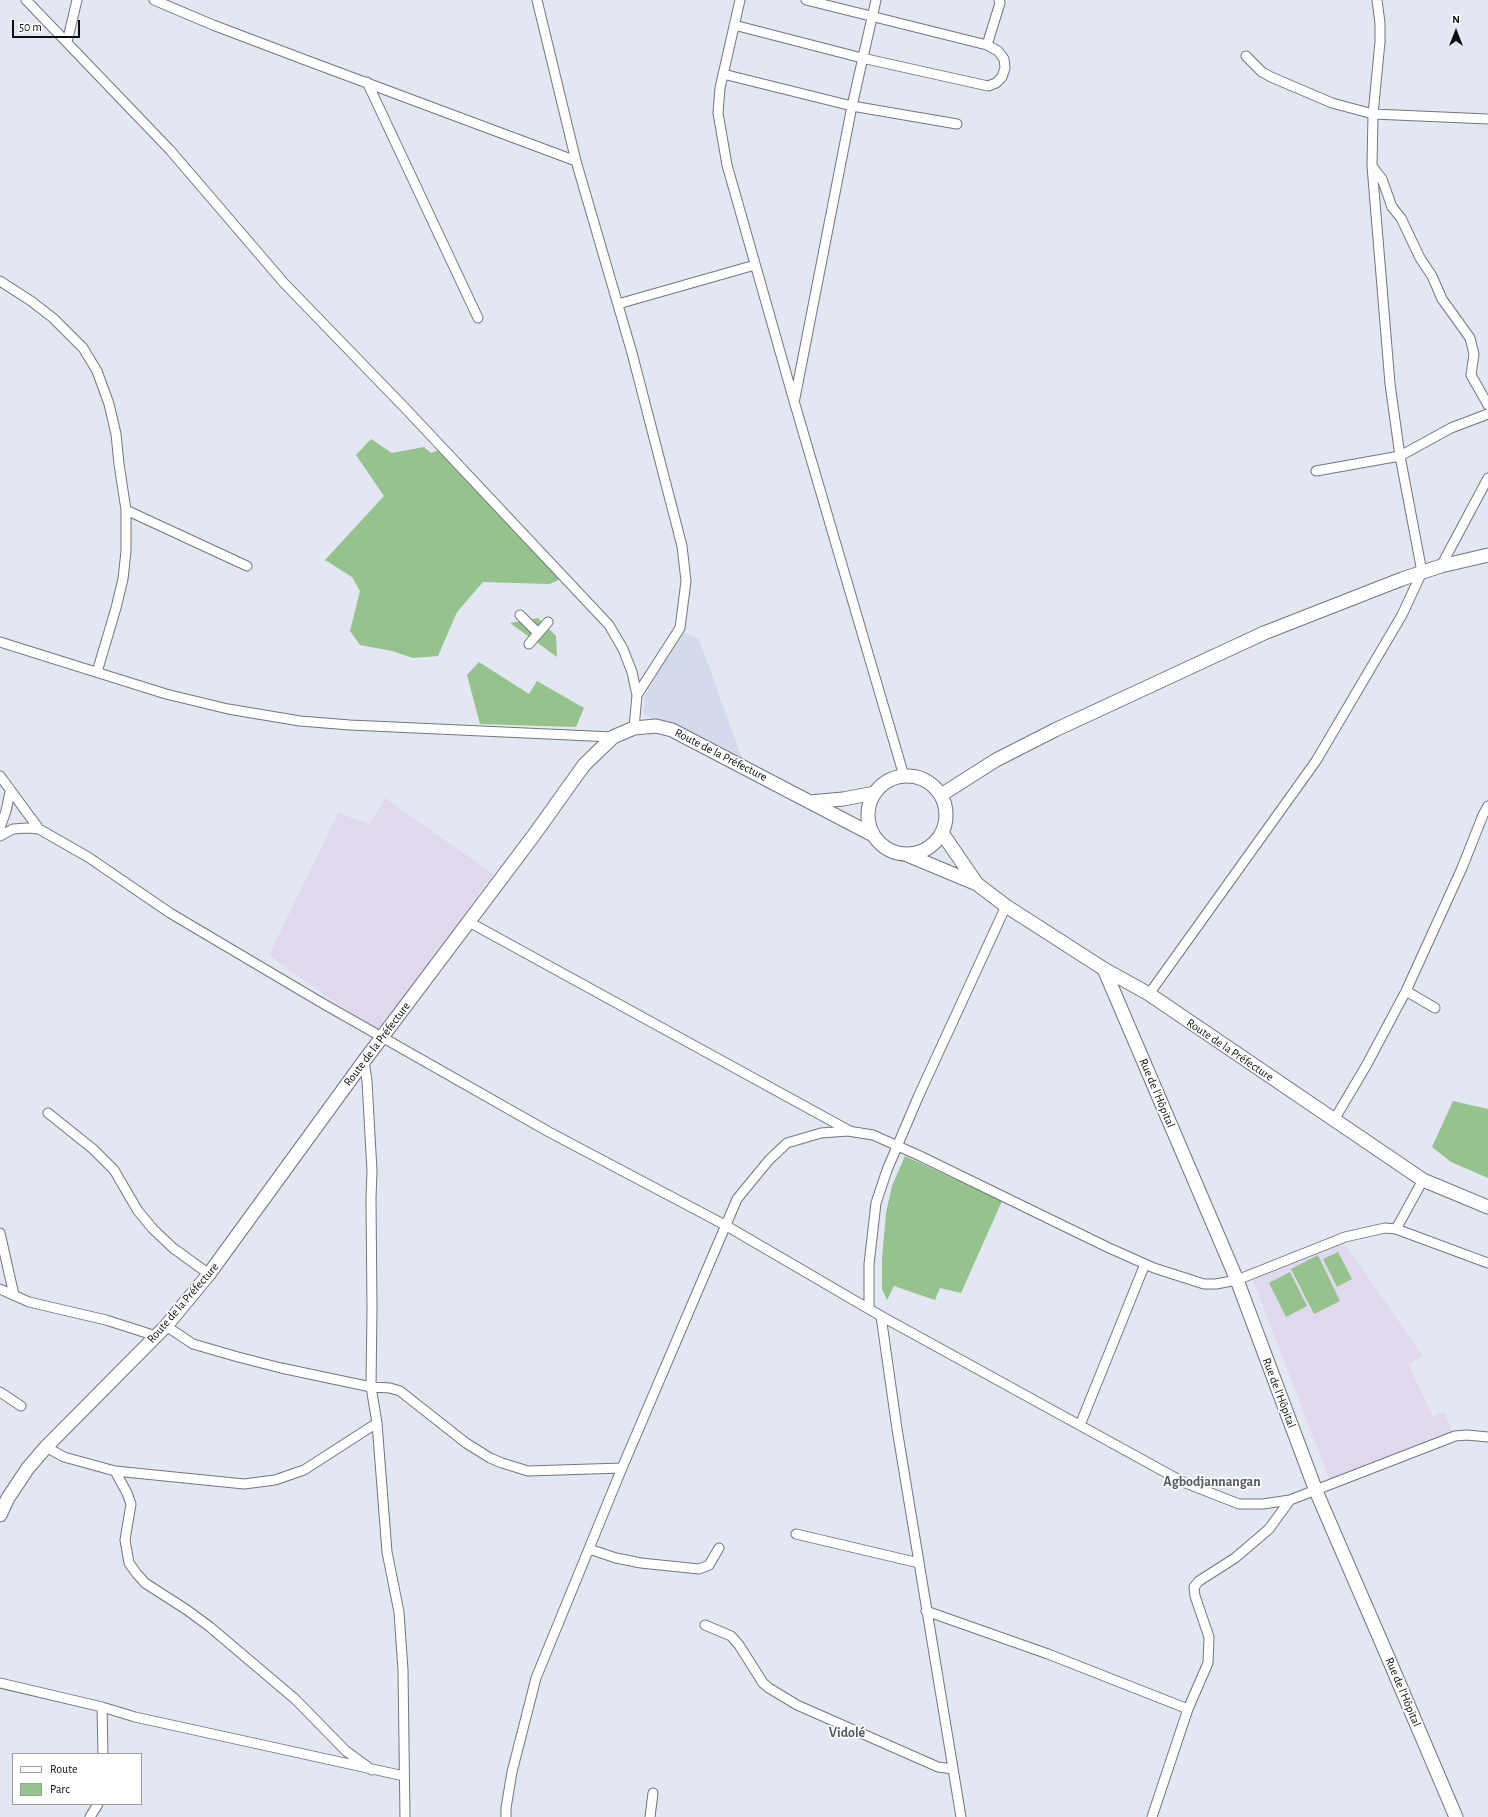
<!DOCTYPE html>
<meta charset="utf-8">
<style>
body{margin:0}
#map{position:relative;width:1488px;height:1817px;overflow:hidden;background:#e2e7f1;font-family:"Alegreya Sans",sans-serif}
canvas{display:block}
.legend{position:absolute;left:12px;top:1753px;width:130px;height:52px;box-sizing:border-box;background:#fff;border:1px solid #9e9ea0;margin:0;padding:5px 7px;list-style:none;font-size:12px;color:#0c0d11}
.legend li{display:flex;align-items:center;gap:8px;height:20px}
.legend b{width:20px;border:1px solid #9e9ea0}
.north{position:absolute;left:1436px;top:12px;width:40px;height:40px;-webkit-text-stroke:3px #fff;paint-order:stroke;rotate:0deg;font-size:11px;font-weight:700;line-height:16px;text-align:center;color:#0c0d11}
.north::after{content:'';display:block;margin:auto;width:14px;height:18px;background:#0c0d11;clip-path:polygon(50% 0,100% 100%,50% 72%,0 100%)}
.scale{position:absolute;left:12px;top:20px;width:68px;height:18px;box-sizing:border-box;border:2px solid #0c0d11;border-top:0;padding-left:5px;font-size:12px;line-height:14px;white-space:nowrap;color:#0c0d11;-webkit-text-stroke:3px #fff;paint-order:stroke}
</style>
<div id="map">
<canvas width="1488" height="1817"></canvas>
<ul class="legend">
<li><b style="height:5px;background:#fff"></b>Route</li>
<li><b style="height:11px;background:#95c28d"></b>Parc</li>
</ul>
<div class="north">N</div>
<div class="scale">50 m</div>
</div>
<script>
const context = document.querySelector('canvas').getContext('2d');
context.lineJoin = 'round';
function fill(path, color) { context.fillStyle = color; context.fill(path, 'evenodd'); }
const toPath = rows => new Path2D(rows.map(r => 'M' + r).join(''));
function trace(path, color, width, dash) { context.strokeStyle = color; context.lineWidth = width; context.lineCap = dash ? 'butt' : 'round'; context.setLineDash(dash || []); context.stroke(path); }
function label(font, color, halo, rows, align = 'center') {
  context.font = font + ' "Alegreya Sans",sans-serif'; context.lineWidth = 3.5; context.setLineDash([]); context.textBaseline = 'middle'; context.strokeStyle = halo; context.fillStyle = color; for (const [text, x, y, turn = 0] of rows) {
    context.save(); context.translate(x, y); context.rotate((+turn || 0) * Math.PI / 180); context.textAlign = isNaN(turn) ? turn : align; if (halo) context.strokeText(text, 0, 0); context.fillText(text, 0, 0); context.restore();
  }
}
const built = toPath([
 [682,631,699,639,744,764,643,714,645,695]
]);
const education = toPath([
 [385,798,493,874,380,1034,269,955,338,813,370,824],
 [1342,1243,1347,1247,1423,1356,1408,1364,1433,1417,1444,1412,1453,1433,1330,1481,1253,1280]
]);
const green = toPath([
 [371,439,392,453,424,447,431,453,439,450,560,577,557,581,549,584,483,582,457,612,438,656,413,658,392,651,360,645,350,631,360,591,352,577,325,560,384,496,356,455],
 [538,618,556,636,557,657,510,623],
 [479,662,529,694,537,681,584,708,576,727,480,724,467,675],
 [1453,1101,1488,1109,1488,1178,1451,1162,1432,1147],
 [905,1156,1002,1201,961,1293,940,1288,935,1300,894,1286,887,1300,882,1289,882,1259,886,1213,892,1186],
 [1338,1252,1352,1279,1337,1287,1323,1259],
 [1318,1255,1340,1301,1314,1314,1291,1269],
 [1290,1272,1307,1306,1286,1317,1269,1283]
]);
const street = toPath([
 [26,0,170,150,284,283,405,408,609,625,623,649,632,672,637,695,634,728],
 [154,0,213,25,308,61,576,161],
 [537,0,576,161,632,353,682,546,686,581,680,628,637,695],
 [740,0,720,88,718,113,727,165,794,401,904,776],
 [734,25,862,58,988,86,996,83,1002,77,1005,68,1004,59,998,51,987,45,806,0],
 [67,42,77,0],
 [987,45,1000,3,999,0],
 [1246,56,1262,72,1271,77,1332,103,1373,114,1488,119],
 [723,74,852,106,957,124],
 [367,82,478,318],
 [1372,166,1382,179,1392,207,1401,218,1420,258,1432,276,1442,299,1470,338,1474,354,1471,375,1488,405],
 [0,281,31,301,53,318,83,348,97,371,109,404,116,434,119,464,126,510,126,551,123,579,116,608,97,672],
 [618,304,755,265],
 [795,398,852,106,876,0],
 [1316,471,1400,456,1451,428,1488,414],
 [126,510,247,566],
 [1441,566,1488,478],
 [520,615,538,633],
 [0,642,166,694,228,709,300,721,350,725,613,737],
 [529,644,548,622],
 [0,776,39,829,88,857,170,913,322,1003,549,1132,725,1225,881,1316,1183,1482,1239,1504,1263,1504,1290,1500,1455,1436,1467,1435,1488,1437],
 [0,828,6,811,10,792],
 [0,836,13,829,27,828,39,829],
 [469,922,848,1130],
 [1406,991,1435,1008],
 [1149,994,1316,761,1402,615,1422,572,1400,456,1390,384,1372,166,1373,114,1380,42,1380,23,1377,0],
 [364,1061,367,1081,372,1171,371,1198,372,1308,371,1387,377,1423,387,1552,399,1612,403,1670,405,1817],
 [48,1113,93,1149,114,1170,138,1211,153,1229,173,1248,209,1274],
 [1334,1120,1366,1066,1406,991,1462,868,1483,815,1488,806],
 [1396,1229,1423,1180],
 [0,1233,14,1295],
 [0,1289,29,1302,106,1320,156,1336],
 [869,1308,869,1264,876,1203,887,1170,919,1095,1006,906],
 [881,1316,897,1429,961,1817],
 [166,1326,193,1344,238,1357,281,1368,371,1387,390,1388,400,1391,466,1443,490,1458,502,1463,528,1471,622,1468],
 [0,1392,21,1406],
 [1080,1425,1145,1264],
 [46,1447,64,1457,115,1471,244,1484,275,1480,304,1470,377,1423],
 [115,1471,127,1493,131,1504,125,1540,129,1563,137,1574,145,1583,187,1610,210,1627,295,1699,346,1751,372,1770],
 [796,1534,919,1563],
 [589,1549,616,1558,641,1563,699,1569,709,1565,719,1548],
 [926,1611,1048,1654,1188,1709],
 [705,1625,731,1636,739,1645,763,1683,769,1688,797,1705,938,1767,953,1769],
 [0,1683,102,1707,135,1717,404,1776],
 [102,1707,103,1754],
 [90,1817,98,1804],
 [506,1817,506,1808,512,1772,536,1678,622,1468,737,1199,769,1160,787,1143,821,1133,848,1131,873,1135,918,1155,1107,1247,1154,1268,1204,1284,1216,1284,1237,1280,1345,1237,1385,1228,1396,1229,1488,1263],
 [650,1817,653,1793],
 [1152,1817,1188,1709,1208,1663,1209,1637,1195,1596,1194,1587,1199,1581,1235,1558,1269,1529,1290,1500]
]);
const secondary = toPath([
 '868 815a39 39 0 1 1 78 0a39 39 0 1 1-78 0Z',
 [941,795,996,760,1055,730,1264,633,1402,579,1441,566,1488,555],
 [810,802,843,799,875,793],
 [942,833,977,884],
 [905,854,977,884,1006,906,1104,969,1149,994,1423,1180,1488,1207],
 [1104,969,1237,1280,1316,1491,1387,1655,1456,1817],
 [0,1515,8,1498,28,1468,46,1447,166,1326,209,1274,364,1061,534,835,584,765,613,737,634,728,656,726,672,730,873,835]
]);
const streetNames = [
 ["Route de la Préfecture",721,755,27],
 ["Route de la Préfecture",377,1044,-53],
 ["Route de la Préfecture",1230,1050,34],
 ["Rue de l'Hôpital",1157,1093,67],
 ["Route de la Préfecture",183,1303,-49],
 ["Rue de l'Hôpital",1279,1393,69],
 ["Rue de l'Hôpital",1403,1692,67]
];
const quarterNames = [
 ["Agbodjannangan",1212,1482],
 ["Vidolé",847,1733]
];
fill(built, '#d3daeb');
fill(education, '#e0d9ee');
fill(green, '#95c28d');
trace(street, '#72767f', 11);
trace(secondary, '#72767f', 15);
trace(street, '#fff', 9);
trace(secondary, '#fff', 13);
label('12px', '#0c0d11', '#fff', streetNames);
label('bold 14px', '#545860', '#fff', quarterNames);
</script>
